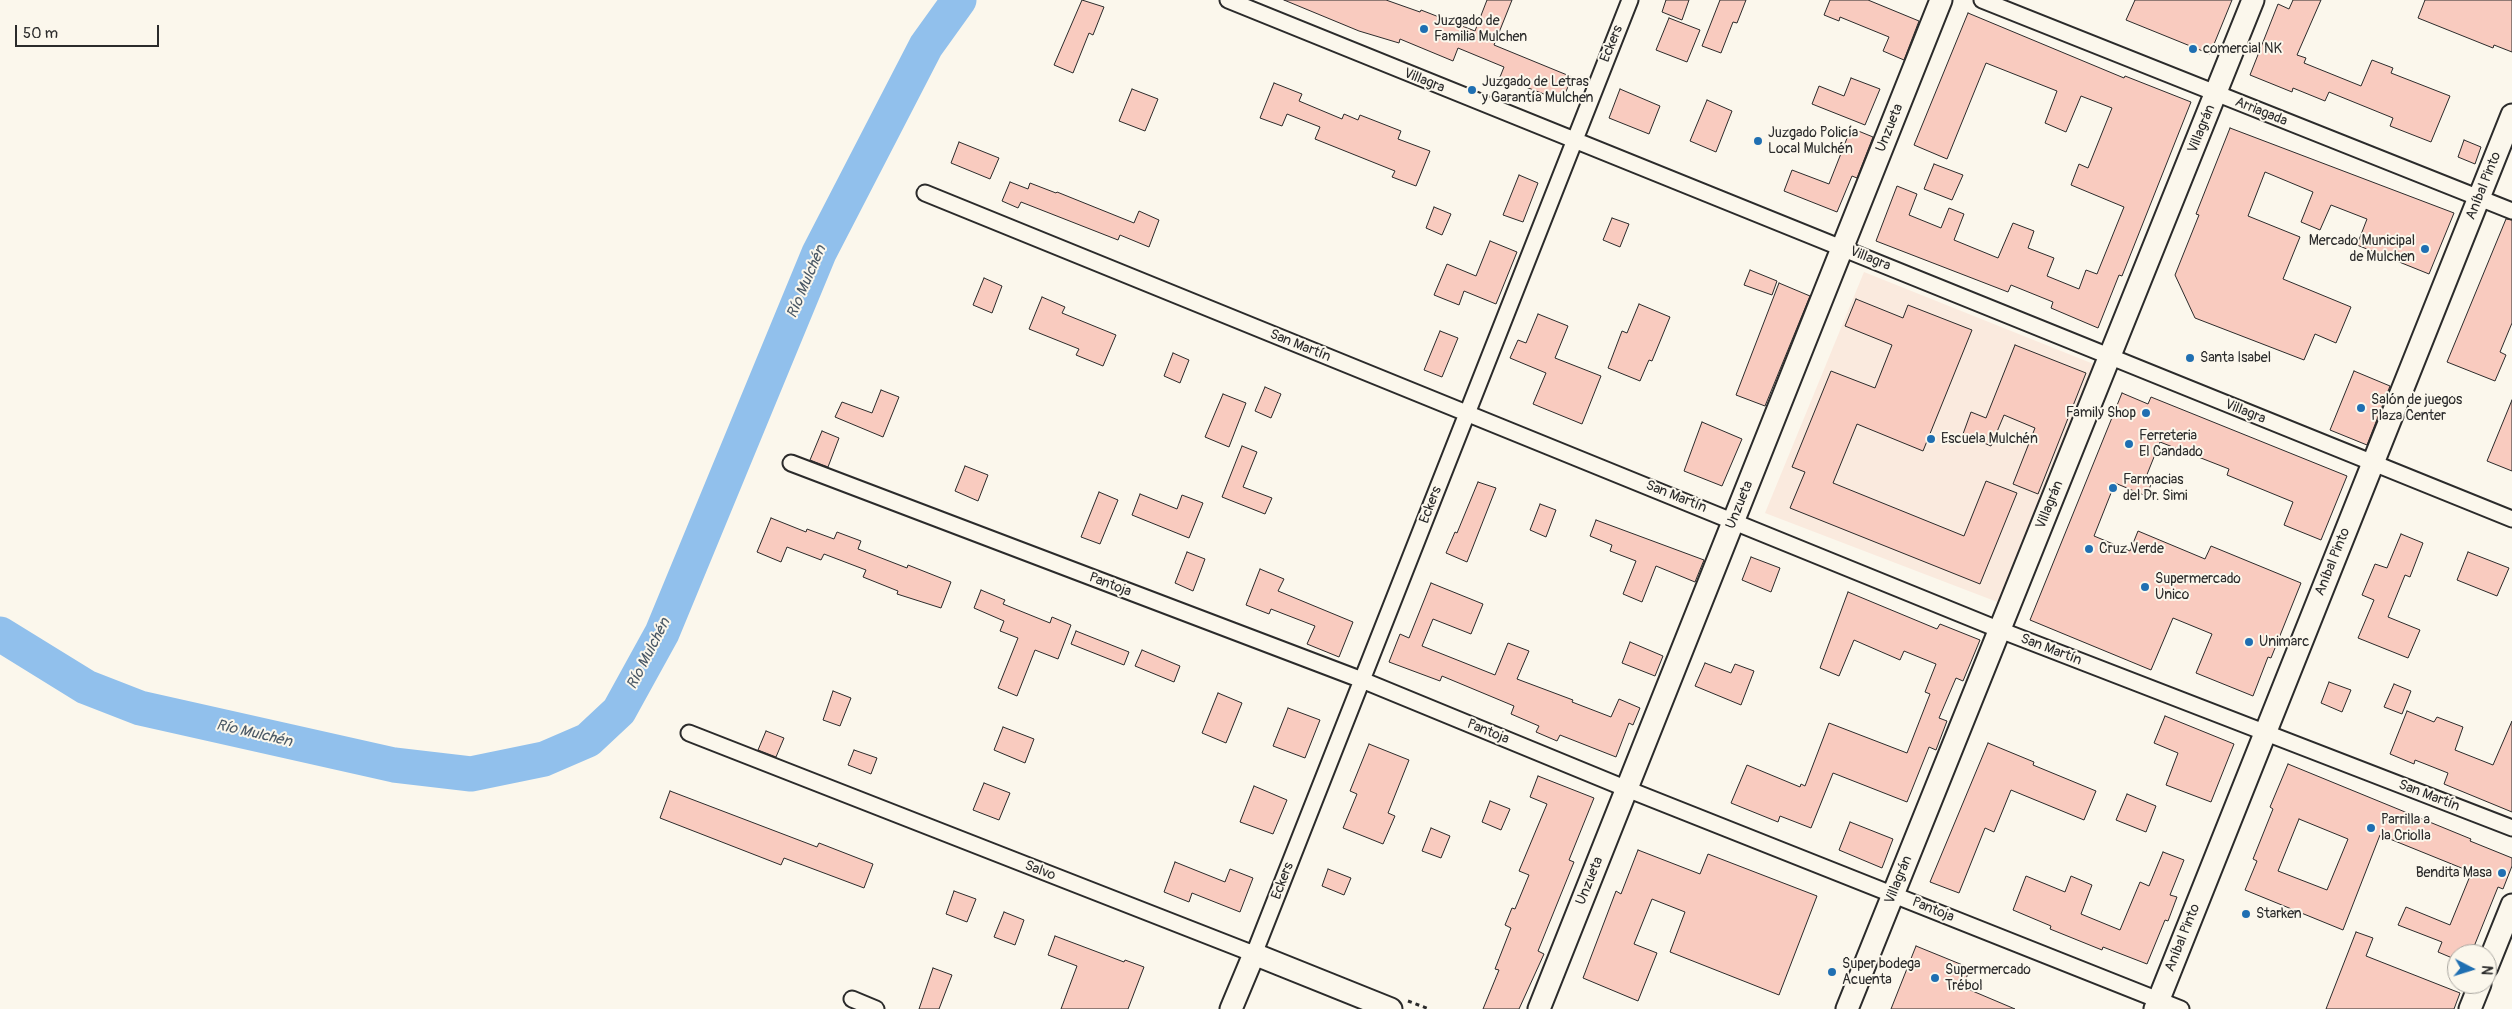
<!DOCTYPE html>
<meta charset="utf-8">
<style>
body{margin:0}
#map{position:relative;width:2512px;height:1009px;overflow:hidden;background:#fbf7ec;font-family:Pangolin,sans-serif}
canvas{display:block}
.north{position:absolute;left:2447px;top:944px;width:50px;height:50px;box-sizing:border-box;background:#fbf7ec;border:1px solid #a8a59f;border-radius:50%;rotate:95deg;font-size:14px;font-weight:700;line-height:20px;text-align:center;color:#2b2b2b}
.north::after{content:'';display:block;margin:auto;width:18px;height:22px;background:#1f6fb2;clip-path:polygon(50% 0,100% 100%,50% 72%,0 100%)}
.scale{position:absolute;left:15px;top:25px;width:144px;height:22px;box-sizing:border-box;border:2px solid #2b2b2b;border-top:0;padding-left:6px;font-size:15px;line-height:18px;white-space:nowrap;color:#2b2b2b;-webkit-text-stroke:4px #fbf7ec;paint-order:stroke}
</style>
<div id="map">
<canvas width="2512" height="1009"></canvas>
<div class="north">N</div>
<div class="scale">50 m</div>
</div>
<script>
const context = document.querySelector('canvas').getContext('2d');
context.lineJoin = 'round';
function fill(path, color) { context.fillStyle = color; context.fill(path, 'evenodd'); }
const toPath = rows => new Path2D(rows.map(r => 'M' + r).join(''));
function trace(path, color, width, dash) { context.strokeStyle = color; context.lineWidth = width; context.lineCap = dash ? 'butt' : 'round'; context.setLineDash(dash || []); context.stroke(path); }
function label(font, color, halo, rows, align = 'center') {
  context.font = font + ' Pangolin,sans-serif'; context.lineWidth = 4; context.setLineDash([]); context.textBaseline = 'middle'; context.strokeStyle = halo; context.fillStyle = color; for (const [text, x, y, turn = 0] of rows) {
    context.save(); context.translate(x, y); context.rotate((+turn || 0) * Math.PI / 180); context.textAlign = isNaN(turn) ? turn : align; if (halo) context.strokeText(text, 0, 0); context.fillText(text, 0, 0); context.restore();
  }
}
const built = toPath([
 [1864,272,2096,365,2000,603,1765,513]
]);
const river = toPath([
 [0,634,86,687,140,708,394,765,471,774,544,759,588,740,619,711,662,633,819,253,926,46,959,0]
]);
const building = toPath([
 [1082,0,1104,7,1093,35,1089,33,1073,73,1054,65,1082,0],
 [1284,0,1386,0,1420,12,1421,10,1475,31,1487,0,1512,0,1494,45,1572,77,1562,101,1500,77,1504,67,1458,48,1453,61,1400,39,1399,43,1359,31,1284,0],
 [1666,0,1689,0,1682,20,1662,12,1666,0],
 [1720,0,1746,0,1737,23,1733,22,1721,53,1702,46,1720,0],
 [1830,0,1868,0,1919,21,1904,60,1883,51,1889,37,1840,17,1839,21,1824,15,1830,0],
 [2135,0,2232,0,2210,54,2126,20,2135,0],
 [2293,0,2321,0,2297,55,2306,58,2304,63,2361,86,2372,60,2393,68,2391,73,2450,96,2431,142,2390,126,2393,118,2329,92,2325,101,2293,88,2292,92,2250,75,2278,4,2289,9,2293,0],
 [2425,0,2512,0,2512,52,2494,45,2493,48,2418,18,2425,0],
 [1968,13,2124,78,2125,76,2191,102,2122,276,2119,275,2098,328,2051,308,2053,302,2011,285,2008,292,1876,241,1897,186,1917,194,1909,215,1941,228,1949,208,1964,214,1954,240,1998,258,2013,223,2034,231,2028,248,2054,258,2047,276,2079,289,2086,270,2097,274,2124,207,2071,185,2079,164,2088,168,2112,108,2081,96,2066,132,2045,123,2057,91,1986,63,1947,159,1914,145,1968,13],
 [1669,18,1700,30,1687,62,1656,50,1669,18],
 [1851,78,1880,89,1865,125,1812,104,1819,86,1844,96,1851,78],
 [1274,83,1302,94,1299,101,1342,119,1344,114,1358,120,1360,115,1401,131,1398,139,1430,151,1416,186,1392,177,1395,171,1315,139,1320,127,1287,114,1282,126,1260,118,1274,83],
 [1132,89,1158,99,1145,131,1119,121,1132,89],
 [1620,89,1660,106,1649,134,1609,118,1620,89],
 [1707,100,1732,111,1716,152,1690,141,1707,100],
 [1851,128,1873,137,1857,178,1852,176,1837,212,1784,191,1792,170,1829,184,1851,128],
 [2230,128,2454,213,2429,274,2357,245,2367,219,2331,205,2320,230,2301,222,2313,192,2265,172,2248,216,2300,237,2283,279,2351,307,2336,343,2315,334,2304,360,2195,318,2175,275,2199,215,2196,214,2230,128],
 [2464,140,2481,147,2475,164,2458,157,2464,140],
 [959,142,999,158,990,179,951,163,959,142],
 [1934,164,1963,175,1952,200,1924,189,1934,164],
 [1519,175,1538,183,1523,222,1503,215,1519,175],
 [1010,182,1028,189,1030,183,1056,193,1057,192,1134,223,1139,211,1159,220,1149,247,1120,235,1118,240,1021,202,1018,208,1002,201,1010,182],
 [1434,207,1451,214,1442,235,1426,228,1434,207],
 [1612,218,1629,224,1620,247,1603,240,1612,218],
 [2506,219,2512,220,2512,323,2500,352,2506,355,2495,381,2447,362,2506,219],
 [1490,241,1517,252,1496,304,1464,291,1459,305,1434,295,1447,264,1476,276,1490,241],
 [1750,270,1777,281,1772,295,1744,285,1750,270],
 [984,278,1002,286,992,313,973,305,984,278],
 [1779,283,1810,296,1765,406,1736,395,1779,283],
 [1042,297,1065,307,1062,313,1116,335,1103,366,1076,355,1079,349,1029,329,1042,297],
 [1856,299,1903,318,1908,305,1972,330,1923,451,1857,424,1833,483,1964,536,1986,481,2017,493,1980,584,1790,508,1805,472,1792,467,1831,371,1875,388,1892,345,1845,326,1856,299],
 [1639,304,1670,317,1652,361,1649,360,1640,381,1608,368,1622,331,1627,333,1639,304],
 [1538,314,1568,326,1555,358,1601,376,1582,424,1533,404,1546,373,1510,358,1518,340,1526,343,1538,314],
 [1440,331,1458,338,1442,377,1424,370,1440,331],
 [2015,345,2086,373,2038,494,2013,484,2035,428,2004,415,1991,446,1963,434,1971,412,1986,418,2015,345],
 [1173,353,1189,360,1180,383,1164,376,1173,353],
 [2354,371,2390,386,2367,445,2330,430,2354,371],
 [1265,387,1281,394,1271,418,1255,411,1265,387],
 [881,390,899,397,883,437,835,417,842,402,872,413,881,390],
 [2122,393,2148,404,2151,397,2347,476,2321,540,2284,525,2293,502,2227,475,2229,469,2160,442,2146,477,2153,480,2146,496,2115,483,2094,536,2130,551,2138,531,2205,559,2211,546,2301,583,2271,658,2268,657,2253,696,2196,673,2212,634,2173,618,2151,670,2030,620,2122,393],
 [1223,394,1246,403,1229,447,1205,437,1223,394],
 [2512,400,2512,471,2487,461,2512,400],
 [1702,422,1742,439,1722,486,1684,471,1702,422],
 [822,431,839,438,828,467,810,460,822,431],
 [1242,446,1257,452,1243,487,1272,498,1265,514,1222,497,1242,446],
 [965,466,988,475,978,501,955,491,965,466],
 [1478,482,1496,488,1467,562,1446,553,1455,532,1457,533,1478,482],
 [1099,492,1118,500,1100,544,1081,537,1099,492],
 [1140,494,1177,509,1182,495,1203,503,1189,538,1132,515,1140,494],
 [1540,504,1556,510,1546,537,1530,530,1540,504],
 [771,518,806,532,807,529,834,539,837,532,861,541,858,549,907,568,908,565,951,582,941,608,897,594,898,591,863,577,866,570,824,554,821,560,787,547,781,562,757,552,771,518],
 [1596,520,1704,560,1695,582,1656,566,1642,602,1623,594,1636,561,1610,551,1612,545,1590,536,1596,520],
 [2401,534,2423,543,2410,577,2405,575,2388,617,2420,630,2408,658,2358,638,2374,600,2362,595,2375,564,2387,568,2401,534],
 [1187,552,1205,559,1193,591,1175,583,1187,552],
 [2468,552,2509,568,2497,596,2457,580,2468,552],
 [1751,557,1780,568,1771,592,1742,580,1751,557],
 [1260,569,1284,579,1278,591,1353,622,1339,657,1307,644,1315,626,1271,609,1269,614,1246,605,1260,569],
 [1431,583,1483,604,1471,634,1433,619,1422,646,1495,675,1508,643,1529,651,1517,679,1573,700,1572,702,1611,717,1619,699,1640,708,1633,725,1629,723,1616,757,1560,735,1557,741,1536,732,1539,726,1511,714,1514,706,1442,676,1440,681,1389,662,1400,634,1409,638,1431,583],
 [981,590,1005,600,1003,604,1050,623,1052,617,1071,625,1058,659,1035,650,1017,696,998,688,1018,638,1000,631,1004,621,974,608,981,590],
 [1848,592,1937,629,1940,624,1980,640,1963,681,1956,678,1939,718,1947,721,1936,750,1929,747,1907,802,1833,773,1811,828,1780,816,1778,822,1731,803,1747,765,1800,787,1801,784,1805,786,1829,723,1907,753,1930,694,1925,692,1936,664,1904,651,1900,660,1854,640,1839,676,1820,668,1848,592],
 [1076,631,1129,652,1124,665,1071,644,1076,631],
 [1630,642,1663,656,1655,676,1622,663,1630,642],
 [1142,650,1180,666,1174,682,1135,666,1142,650],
 [1705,663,1731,673,1735,664,1754,671,1741,705,1695,686,1705,663],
 [2329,682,2351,690,2342,712,2321,703,2329,682],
 [2394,684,2411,691,2402,714,2384,707,2394,684],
 [833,691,851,698,840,726,823,720,833,691],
 [1218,693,1242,703,1226,743,1202,733,1218,693],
 [1288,708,1320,720,1305,758,1273,746,1288,708],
 [2407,711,2434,722,2437,717,2463,727,2455,750,2493,765,2512,721,2512,812,2444,784,2448,773,2415,760,2414,764,2390,754,2407,711],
 [2165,716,2234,744,2211,802,2166,785,2178,753,2154,743,2165,716],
 [1003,727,1034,739,1025,763,994,750,1003,727],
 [766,731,784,738,776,757,758,750,766,731],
 [1988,743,2034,762,2033,765,2096,791,2084,820,2011,790,1994,832,1985,828,1959,893,1930,882,1988,743],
 [1369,744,1409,760,1388,813,1395,816,1383,844,1343,828,1357,794,1350,791,1369,744],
 [854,750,877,758,871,774,848,765,854,750],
 [2288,764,2471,839,2470,841,2512,858,2512,866,2503,889,2498,887,2471,954,2457,954,2457,960,2438,952,2442,942,2398,925,2406,907,2450,925,2470,876,2467,875,2469,871,2380,835,2343,930,2245,890,2257,861,2253,859,2273,809,2270,807,2288,764],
 [2299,819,2348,839,2327,890,2278,871,2299,819],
 [1538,776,1594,798,1569,860,1574,862,1538,951,1544,954,1519,1009,1483,1009,1499,970,1495,969,1511,928,1505,925,1512,908,1515,909,1529,875,1519,871,1547,804,1530,797,1538,776],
 [984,783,1010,793,999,820,973,810,984,783],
 [1254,786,1287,800,1273,834,1240,822,1254,786],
 [670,791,817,847,819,843,873,864,864,888,784,858,781,865,660,818,670,791],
 [2127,794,2156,806,2146,832,2116,820,2127,794],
 [1490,801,1510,809,1501,830,1482,822,1490,801],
 [1850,822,1893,839,1882,868,1839,850,1850,822],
 [1431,828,1450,836,1441,858,1422,851,1431,828],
 [1638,850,1700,874,1708,854,1817,896,1779,995,1670,952,1685,912,1652,899,1634,944,1657,953,1638,1001,1583,978,1616,891,1621,894,1638,850],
 [2163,852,2184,860,2170,895,2177,897,2168,921,2165,920,2147,964,2103,947,2102,950,2050,929,2051,926,2013,910,2026,876,2065,892,2071,876,2092,885,2081,914,2120,930,2140,882,2149,886,2163,852],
 [1175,862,1225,882,1230,869,1253,878,1240,912,1192,893,1189,902,1164,892,1175,862],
 [1328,869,1351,878,1344,895,1322,886,1328,869],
 [954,891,976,899,967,922,946,914,954,891],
 [1004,912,1024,920,1015,945,994,937,1004,912],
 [2356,932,2373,938,2366,956,2460,993,2454,1009,2326,1009,2356,932],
 [1055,936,1124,962,1125,960,1144,967,1128,1009,1061,1009,1077,966,1048,955,1055,936],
 [1916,946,1970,968,1963,987,2015,1009,1891,1009,1916,946],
 [933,968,952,975,939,1009,919,1009,933,968]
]);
const path = toPath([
 [1408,1001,1429,1009]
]);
const street = toPath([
 [1228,0,2512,519],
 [1982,0,2512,211],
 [925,193,2000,630,2512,828],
 [791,463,1362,680,1627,789,2181,1009],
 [689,733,1254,954,1630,0],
 [852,999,876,1009]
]);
const secondary = toPath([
 [2487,967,2512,905],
 [1231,1009,1254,954,1391,1009],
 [1539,1009,1941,0],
 [1847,1009,2253,0],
 [2155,1009,2512,115],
 [2470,1009,2480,984]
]);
const markers = [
 [1424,29,5,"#1f6fb2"],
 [2193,49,5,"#1f6fb2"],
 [1472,90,5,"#1f6fb2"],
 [1758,141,5,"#1f6fb2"],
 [2425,249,5,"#1f6fb2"],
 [2190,358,5,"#1f6fb2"],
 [2361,408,5,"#1f6fb2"],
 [2146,413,5,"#1f6fb2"],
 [1931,439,5,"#1f6fb2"],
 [2129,444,5,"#1f6fb2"],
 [2113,488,5,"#1f6fb2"],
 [2089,549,5,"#1f6fb2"],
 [2145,587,5,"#1f6fb2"],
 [2249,642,5,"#1f6fb2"],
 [2371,828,5,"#1f6fb2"],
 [2502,873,5,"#1f6fb2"],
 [2246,914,5,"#1f6fb2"],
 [1832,972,5,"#1f6fb2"],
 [1935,978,5,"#1f6fb2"]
];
const poiNames = [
 ["Juzgado de",1434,21],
 ["Familia Mulchen",1434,37],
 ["comercial NK",2203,49],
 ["Juzgado de Letras",1482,82],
 ["y Garantía Mulchen",1482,98],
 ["Juzgado Policía",1768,133],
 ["Local Mulchén",1768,149],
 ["Mercado Municipal",2415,241,"right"],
 ["de Mulchen",2415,257,"right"],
 ["Santa Isabel",2200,358],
 ["Salón de juegos",2371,400],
 ["Plaza Center",2371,416],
 ["Family Shop",2136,413,"right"],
 ["Ferreteria",2139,436],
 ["El Candado",2139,452],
 ["Escuela Mulchén",1941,439],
 ["Farmacias",2123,480],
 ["del Dr. Simi",2123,496],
 ["Cruz Verde",2099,549],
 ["Supermercado",2155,579],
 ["Unico",2155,595],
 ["Unimarc",2259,642],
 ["Parrilla a",2381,820],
 ["la Criolla",2381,836],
 ["Bendita Masa",2492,873,"right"],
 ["Starken",2256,914],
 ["Super bodega",1842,964],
 ["Acuenta",1842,980],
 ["Supermercado",1945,970],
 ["Trébol",1945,986]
];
const streetNames = [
 ["Eckers",1612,44,-68],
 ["Villagra",1424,81,22],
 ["Arriagada",2261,112,22],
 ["Unzueta",1890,128,-68],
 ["Villagrán",2202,129,-68],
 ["Aníbal Pinto",2484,186,-68],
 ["Villagra",1870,259,22],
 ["San Martín",1300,346,22],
 ["Villagra",2245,412,22],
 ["San Martín",1676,497,22],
 ["Eckers",1431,505,-69],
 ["Unzueta",1740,505,-68],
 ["Villagrán",2050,505,-68],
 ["Aníbal Pinto",2333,562,-68],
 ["Pantoja",1110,585,21],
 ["San Martín",2051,650,21],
 ["Pantoja",1488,732,22],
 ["San Martín",2429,796,21],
 ["Salvo",1040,871,21],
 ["Villagrán",1899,880,-68],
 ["Eckers",1283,881,-69],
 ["Unzueta",1590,881,-68],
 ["Pantoja",1933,910,22],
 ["Aníbal Pinto",2183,938,-68]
];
const waterNames = [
 ["Río Mulchén",807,282,-67],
 ["Río Mulchén",649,654,-63],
 ["Río Mulchén",254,734,13]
];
fill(built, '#faeade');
trace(river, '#91c0ec', 35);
fill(building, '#f9cbbf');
trace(building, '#2b2b2b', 1);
trace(street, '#2b2b2b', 19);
trace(secondary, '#2b2b2b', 25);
trace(path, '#2b2b2b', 3, [4, 4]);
trace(street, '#fbf7ec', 15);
trace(secondary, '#fbf7ec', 21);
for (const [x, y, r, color] of markers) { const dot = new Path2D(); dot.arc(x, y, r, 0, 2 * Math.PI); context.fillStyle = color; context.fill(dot); trace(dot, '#fbf7ec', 2); }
label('14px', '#2b2b2b', '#fbf7ec', poiNames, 'left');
label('14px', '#2b2b2b', '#fbf7ec', streetNames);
label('italic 15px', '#4a5865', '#fbf7ec', waterNames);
</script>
